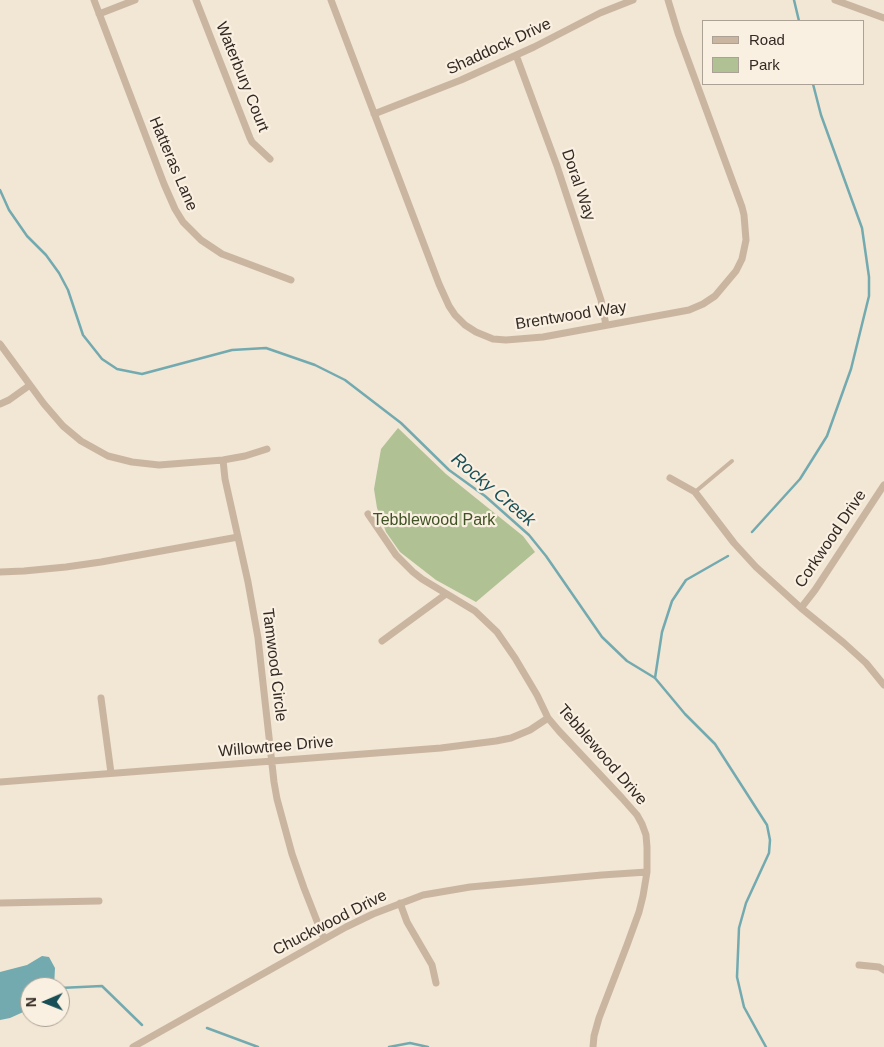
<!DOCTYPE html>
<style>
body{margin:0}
#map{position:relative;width:884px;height:1047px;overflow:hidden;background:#f2e6d5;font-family:Helvetica,sans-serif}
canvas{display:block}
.legend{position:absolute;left:702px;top:20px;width:162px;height:65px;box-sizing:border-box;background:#faf0e1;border:1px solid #aba195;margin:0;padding:6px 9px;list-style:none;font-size:15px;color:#342a24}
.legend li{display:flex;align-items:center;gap:10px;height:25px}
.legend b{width:25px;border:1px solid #aba195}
.north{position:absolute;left:20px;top:977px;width:50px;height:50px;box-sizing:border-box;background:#faf0e1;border:1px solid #aba195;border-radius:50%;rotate:269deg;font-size:14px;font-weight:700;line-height:20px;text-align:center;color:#342a24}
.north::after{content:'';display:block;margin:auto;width:18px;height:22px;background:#184f57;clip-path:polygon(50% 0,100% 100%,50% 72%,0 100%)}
</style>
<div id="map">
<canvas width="884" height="1047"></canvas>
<ul class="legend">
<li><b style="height:6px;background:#cab6a0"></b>Road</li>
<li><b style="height:14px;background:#b0c194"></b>Park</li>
</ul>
<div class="north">N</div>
</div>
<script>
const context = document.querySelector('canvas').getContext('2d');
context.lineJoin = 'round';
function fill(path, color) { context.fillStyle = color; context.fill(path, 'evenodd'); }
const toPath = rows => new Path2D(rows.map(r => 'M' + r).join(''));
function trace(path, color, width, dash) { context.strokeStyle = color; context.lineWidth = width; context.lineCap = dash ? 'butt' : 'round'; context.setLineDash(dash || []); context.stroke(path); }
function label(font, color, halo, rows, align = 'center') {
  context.font = font + ' Helvetica,sans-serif'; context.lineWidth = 4.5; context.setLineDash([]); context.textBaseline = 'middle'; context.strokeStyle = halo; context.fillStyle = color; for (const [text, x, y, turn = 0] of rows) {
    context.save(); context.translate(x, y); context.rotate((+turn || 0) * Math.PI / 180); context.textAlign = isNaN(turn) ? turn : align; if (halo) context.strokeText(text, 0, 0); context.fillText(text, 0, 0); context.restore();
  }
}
const green = toPath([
 [398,428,446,474,523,536,535,552,476,602,436,580,400,552,386,532,377,508,374,489,381,449]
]);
const water = toPath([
 [42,956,49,957,55,968,54,987,30,987,30,1009,10,1018,0,1020,0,972,27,965]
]);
const stream = toPath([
 [794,0,799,21],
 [0,190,9,210,27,236,46,255,59,273,68,290,83,335,102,359,117,369,142,374,232,350,266,348,315,365,345,380,401,423,449,470,485,496,529,535,546,556,602,637,627,661,655,678,685,714,715,744,767,825,770,840,769,853,746,903,739,928,737,977,744,1007,766,1047],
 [752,532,800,479,827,436,851,369,869,296,869,277,862,228,821,115,813,84],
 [655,678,662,632,672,601,686,580,728,556],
 [60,988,102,986,142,1025],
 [207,1028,258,1047],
 [389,1047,410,1043,428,1047]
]);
const lane = toPath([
 [695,492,732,461]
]);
const street = toPath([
 [94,0,164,184,175,209,183,222,201,240,222,254,291,280],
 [196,0,250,138,252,142,270,159],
 [331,0,439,284,449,306,455,315,465,325,476,332,493,339,506,340,543,337,689,310,703,304,715,296,736,271,742,259,746,240,744,215,742,207,678,33,668,0],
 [835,0,884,18],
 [99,14,135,0],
 [516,55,557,166,601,300,606,325],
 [374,114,461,80,534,47,600,13,633,0],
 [0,344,44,404,63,426,81,441,108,456,132,462,159,465,223,460,245,456,267,449],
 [0,404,9,400,30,385],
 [223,460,225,479,248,582,258,638,274,782,277,799,292,854,304,888,324,939],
 [670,478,695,492,734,543,756,567,801,608,844,643,866,663,884,685],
 [368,514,396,555,413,572,422,579,475,611,497,632,515,658,537,695,548,718,559,731,622,798,637,815,642,824,646,835,647,847,647,872,643,896,639,912,627,945,599,1018,594,1036,593,1047],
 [0,572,24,571,66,567,101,562,238,537],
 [801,608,815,590,884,485],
 [382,641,446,594],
 [101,698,111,773],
 [0,782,441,748,496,741,511,738,530,730,548,718],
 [0,903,99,901],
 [400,903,407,922,432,965,436,983],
 [859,965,879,967,884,970],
 [133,1047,346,927,373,914,423,895,470,887,602,875,647,872]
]);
const streetNames = [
 ["Shaddock Drive",499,47,-25],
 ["Waterbury Court",242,77,68],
 ["Hatteras Lane",173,164,67],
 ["Doral Way",578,185,71],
 ["Brentwood Way",571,316,-9],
 ["Corkwood Drive",831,539,-56],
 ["Tamwood Circle",274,665,83],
 ["Willowtree Drive",276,747,-5],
 ["Tebblewood Drive",602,755,49],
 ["Chuckwood Drive",330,923,-27]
];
const parkNames = [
 ["Tebblewood Park",434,521]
];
const waterNames = [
 ["Rocky Creek",493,490,40]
];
fill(green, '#b0c194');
fill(water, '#72aab0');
trace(stream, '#72aab0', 2.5);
trace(lane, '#cab6a0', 4);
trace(street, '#cab6a0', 7);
label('16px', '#342a24', '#faf0e1', streetNames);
label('16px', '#405326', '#faf0e1', parkNames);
label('italic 18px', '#184f57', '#faf0e1', waterNames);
</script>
